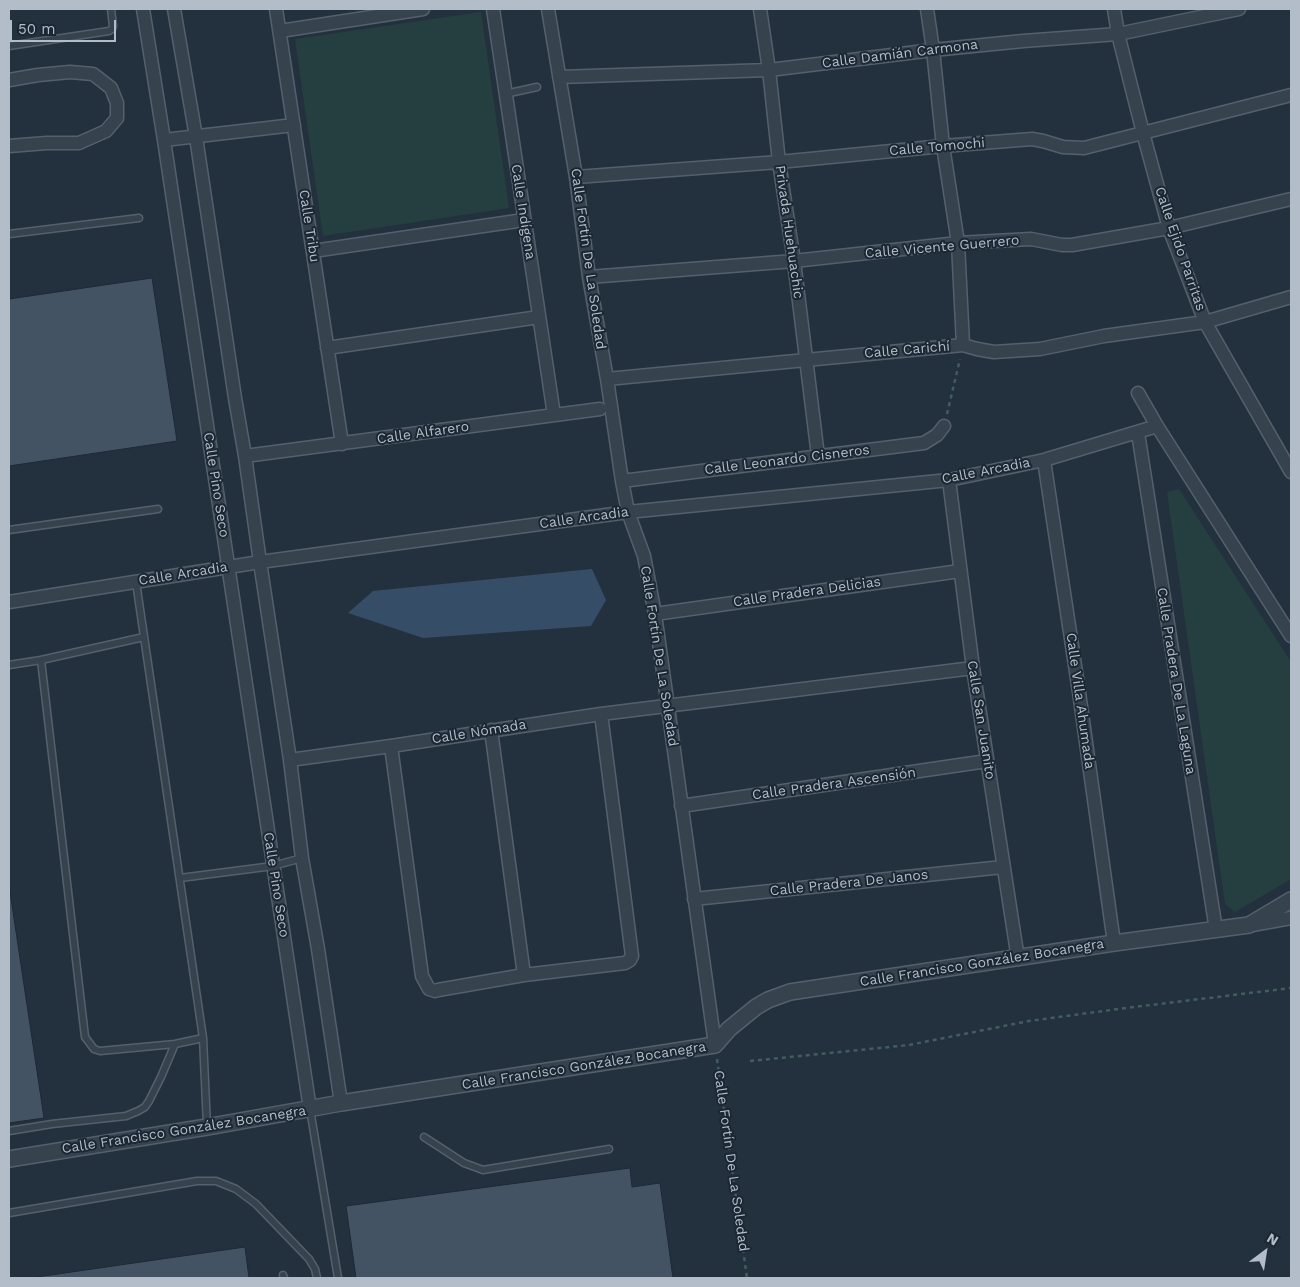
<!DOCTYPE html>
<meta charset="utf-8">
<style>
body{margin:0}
#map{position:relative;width:1300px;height:1287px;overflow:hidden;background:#23313f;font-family:"Work Sans",sans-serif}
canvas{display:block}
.frame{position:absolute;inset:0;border:10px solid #b3bdca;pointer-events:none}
.north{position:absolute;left:1240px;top:1227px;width:50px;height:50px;-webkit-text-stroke:4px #1c2734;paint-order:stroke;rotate:31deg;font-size:14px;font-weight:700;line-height:20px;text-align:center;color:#b3bdca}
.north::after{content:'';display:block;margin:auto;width:18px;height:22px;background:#b3bdca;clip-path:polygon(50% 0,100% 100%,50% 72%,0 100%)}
.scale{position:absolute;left:10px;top:20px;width:106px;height:22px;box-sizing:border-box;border:2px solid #b3bdca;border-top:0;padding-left:6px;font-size:15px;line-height:18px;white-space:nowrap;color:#b3bdca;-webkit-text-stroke:4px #1c2734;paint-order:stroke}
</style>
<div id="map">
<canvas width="1300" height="1287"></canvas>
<div class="frame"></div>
<div class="north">N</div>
<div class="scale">50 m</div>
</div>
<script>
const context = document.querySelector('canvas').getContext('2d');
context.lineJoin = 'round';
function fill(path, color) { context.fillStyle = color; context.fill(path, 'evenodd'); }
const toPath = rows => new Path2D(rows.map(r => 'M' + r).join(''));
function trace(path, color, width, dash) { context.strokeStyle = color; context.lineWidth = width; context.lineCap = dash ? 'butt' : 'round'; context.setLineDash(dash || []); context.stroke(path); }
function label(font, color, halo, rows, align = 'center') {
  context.font = font + ' "Work Sans",sans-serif'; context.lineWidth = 4; context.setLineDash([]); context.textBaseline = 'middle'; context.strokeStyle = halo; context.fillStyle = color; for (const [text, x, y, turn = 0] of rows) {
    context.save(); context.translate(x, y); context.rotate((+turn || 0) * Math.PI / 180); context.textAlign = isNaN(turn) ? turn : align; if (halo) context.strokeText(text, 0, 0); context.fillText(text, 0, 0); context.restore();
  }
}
const green = toPath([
 [481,12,509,208,323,236,295,39],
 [1179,489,1291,662,1291,879,1235,912,1225,904,1167,492]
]);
const water = toPath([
 [592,569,606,600,591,626,423,638,348,613,373,591]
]);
const building = toPath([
 [152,278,177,441,9,466,9,299,152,278],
 [9,885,44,1118,9,1123,9,885],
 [630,1168,632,1187,660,1183,673,1278,356,1278,346,1206,630,1168],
 [245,1247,249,1278,30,1278,245,1247]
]);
const path = toPath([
 [947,414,960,359],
 [717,1059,747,1278],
 [750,1061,909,1045,1029,1021,1126,1008,1291,988]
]);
const service = toPath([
 [9,46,109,31,112,29,113,26,111,9],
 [505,94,537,87],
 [9,234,139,218],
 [9,530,158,509],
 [136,582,203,1038,207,1126],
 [144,637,41,660,85,1037,94,1049,100,1051,175,1044,203,1038],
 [9,665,41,660],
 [180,878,273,866,302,858],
 [310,1109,338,1278],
 [9,1131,52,1124,126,1116,138,1111,145,1107,149,1101,161,1077,175,1044],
 [424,1137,464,1163,483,1170,609,1149],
 [9,1213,197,1181,216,1181,236,1189,256,1204,309,1259,315,1269,317,1278],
 [283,1275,284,1278]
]);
const minor = toPath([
 [143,9,164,140,310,1109],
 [174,9,196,137,235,398,245,456,260,562,290,760,302,858,318,949,341,1103],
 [276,9,342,444],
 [493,9,554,415],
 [548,9,576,177,589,277,607,379,622,481,628,512,644,556,655,614,715,1045],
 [760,9,769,70,779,162,794,261,818,456],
 [927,9,933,50,943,146,958,243,963,345],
 [1114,9,1118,34,1143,133,1169,228,1205,322,1291,472],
 [280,31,423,9],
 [559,77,769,70,933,50,1023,41,1118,34,1239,9],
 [9,80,38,75,70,72,93,74,111,88,117,103,117,118,106,131,79,143,47,143,9,146],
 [164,140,294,125],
 [576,177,779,162,943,146,1032,139,1043,141,1063,147,1084,148,1291,95],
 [313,251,524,220],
 [589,277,794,261,958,243,1031,239,1062,245,1072,245,1169,228,1291,199],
 [327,348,539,317],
 [607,379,963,345,977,349,994,352,1040,349,1104,336,1205,322,1291,297],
 [1138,393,1157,426,1291,636],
 [1138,433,1216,930],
 [245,456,600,409],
 [1044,460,1079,692,1114,943],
 [949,480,973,668,1018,959],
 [622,481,924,443,937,435,944,426],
 [9,602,260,562,628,512,949,480,1044,460,1157,426],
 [655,614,960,571],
 [491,730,524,975],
 [391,746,422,976,429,989,435,991,438,990,524,975,625,963,630,960,632,956,601,714],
 [290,760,391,746,601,714,973,668],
 [681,806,987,761],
 [694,899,1003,867],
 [1252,925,1291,918]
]);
const tertiary = toPath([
 [9,1159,207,1127,341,1103,715,1045,729,1029,756,1007,768,1000,790,992,1114,943,1249,925,1291,900]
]);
const streetNames = [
 ["Calle Damián Carmona",900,54,-7],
 ["Calle Tomochi",937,147,-5],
 ["Calle Indígena",523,212,81],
 ["Calle Tribu",309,226,81],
 ["Privada Huehuachic",789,232,82],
 ["Calle Vicente Guerrero",942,247,-5],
 ["Calle Ejido Parritas",1180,249,71],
 ["Calle Fortín De La Soledad",588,259,82],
 ["Calle Carichí",907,350,-5],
 ["Calle Alfarero",423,433,-8],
 ["Calle Leonardo Cisneros",787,460,-7],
 ["Calle Arcadia",986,471,-11],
 ["Calle Pino Seco",216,485,81],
 ["Calle Arcadia",584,518,-8],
 ["Calle Arcadia",183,574,-9],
 ["Calle Pradera Delicias",807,592,-8],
 ["Calle Fortín De La Soledad",659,656,81],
 ["Calle Pradera De La Laguna",1176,681,81],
 ["Calle Villa Ahumada",1080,701,82],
 ["Calle San Juanito",981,720,81],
 ["Calle Nómada",479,732,-9],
 ["Calle Pradera Ascensión",834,784,-8],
 ["Calle Pradera De Janos",849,883,-6],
 ["Calle Pino Seco",276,885,81],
 ["Calle Francisco González Bocanegra",982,963,-9],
 ["Calle Francisco González Bocanegra",584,1066,-9],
 ["Calle Francisco González Bocanegra",184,1130,-9],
 ["Calle Fortín De La Soledad",731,1161,82]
];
fill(green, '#253f40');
fill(water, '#364d67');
fill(building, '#445363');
trace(building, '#1e2936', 1);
trace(service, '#55606d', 9);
trace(minor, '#55606d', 15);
trace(tertiary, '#55606d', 18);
trace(path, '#435c5d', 2.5, [4, 4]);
trace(service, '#37424f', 6);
trace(minor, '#37424f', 12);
trace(tertiary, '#37424f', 15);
label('14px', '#b3bdca', '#1c2734', streetNames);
</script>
